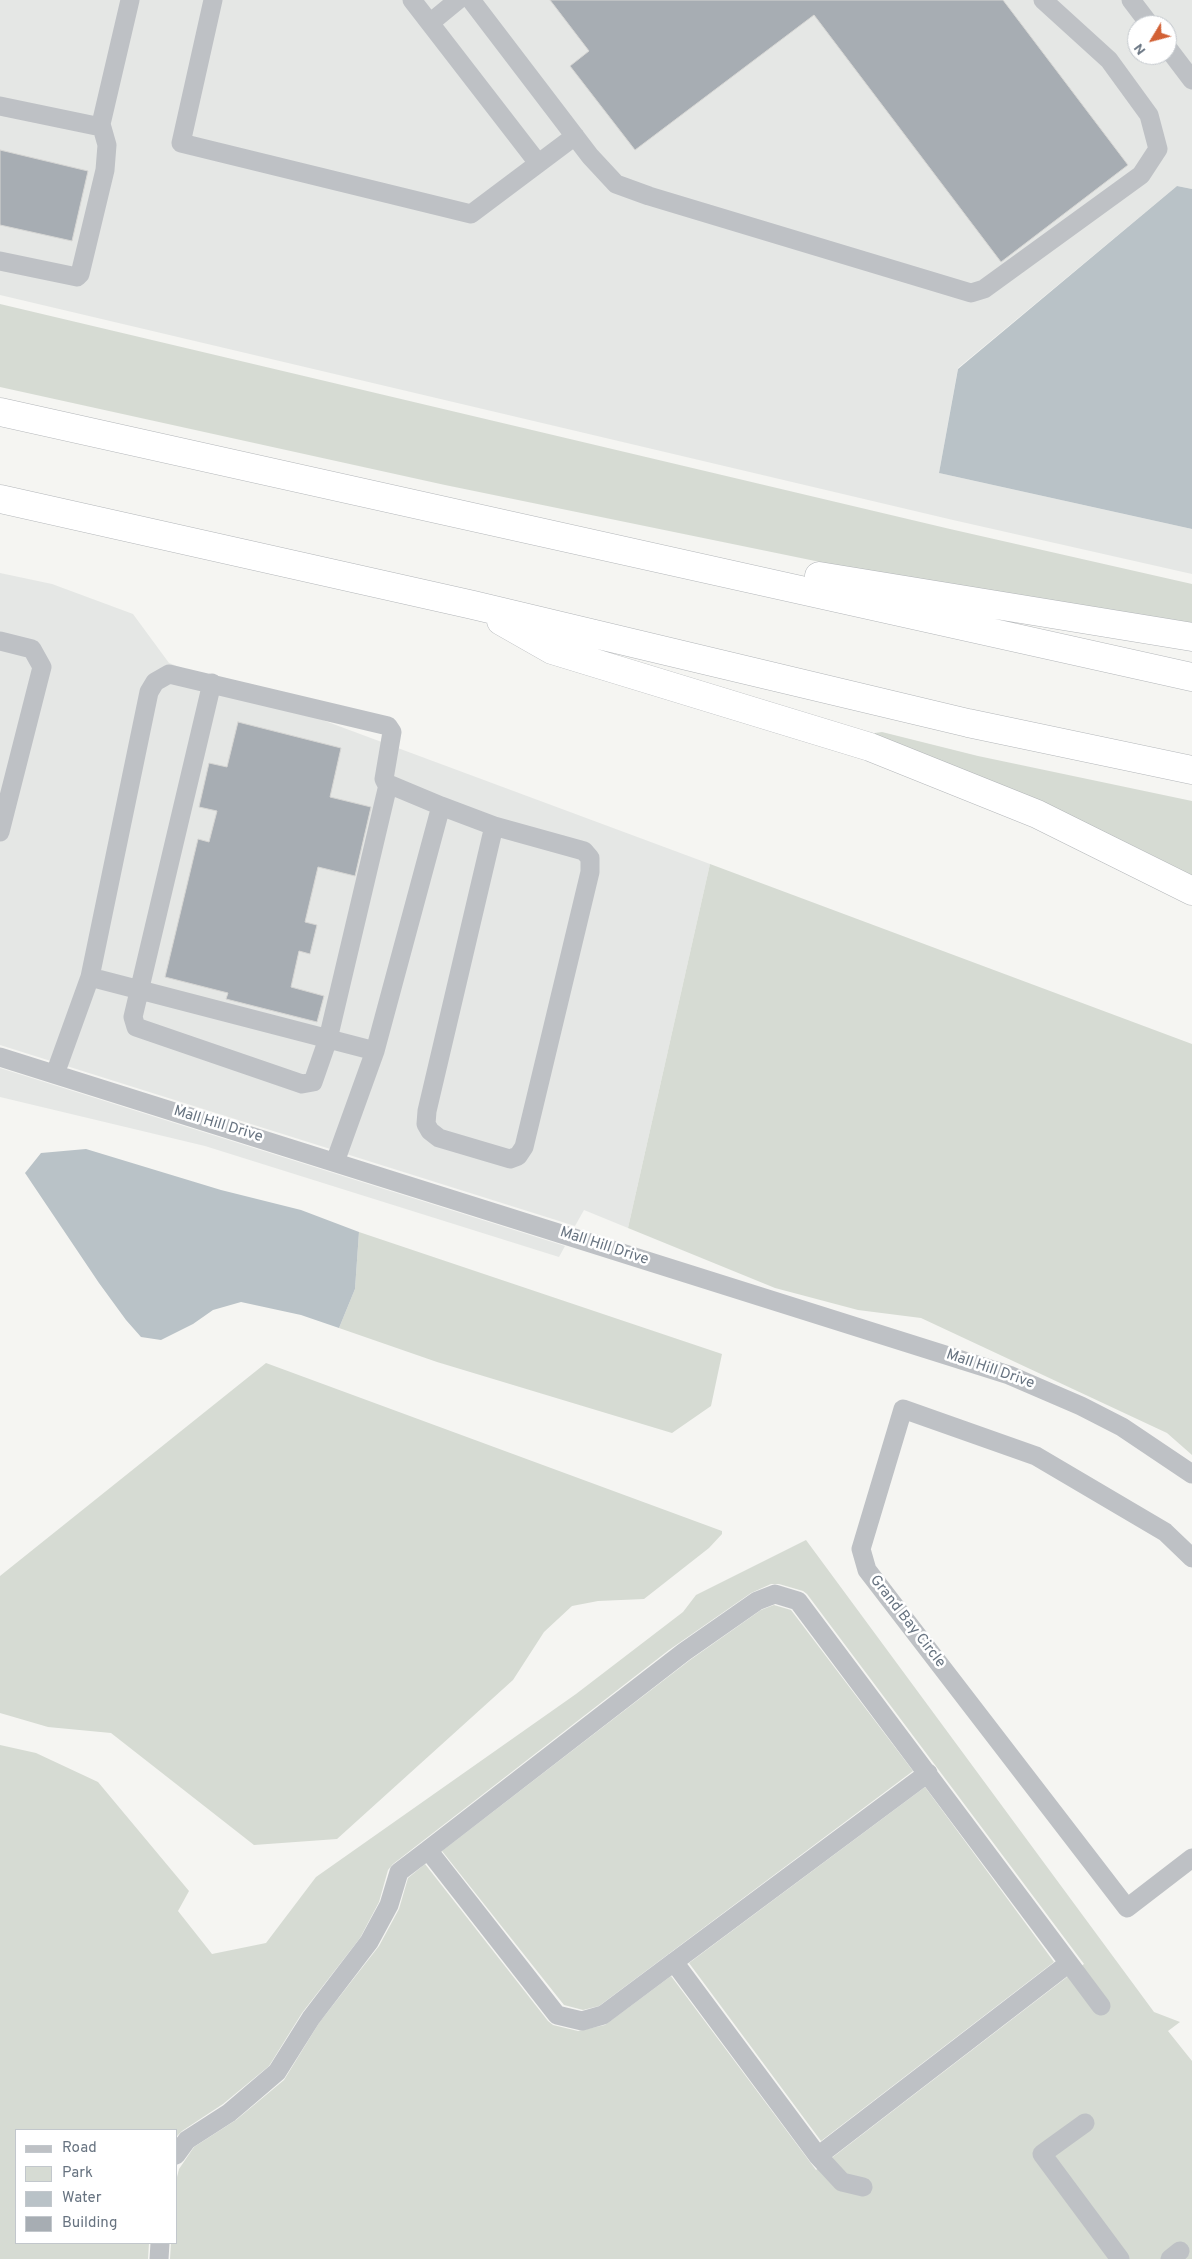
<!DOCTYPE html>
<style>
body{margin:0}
#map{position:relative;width:1192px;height:2259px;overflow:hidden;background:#f5f5f2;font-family:Overpass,sans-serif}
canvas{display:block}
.legend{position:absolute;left:15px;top:2129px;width:162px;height:115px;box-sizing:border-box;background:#fff;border:1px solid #c2c7cc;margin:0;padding:6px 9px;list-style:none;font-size:15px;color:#677380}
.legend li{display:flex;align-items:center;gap:10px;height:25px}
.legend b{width:25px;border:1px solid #c2c7cc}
.north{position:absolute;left:1127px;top:15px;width:50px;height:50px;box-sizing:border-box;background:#fff;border:1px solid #c2c7cc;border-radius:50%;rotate:233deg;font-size:14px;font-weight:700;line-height:20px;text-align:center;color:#677380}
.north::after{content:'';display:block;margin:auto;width:18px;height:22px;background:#d26135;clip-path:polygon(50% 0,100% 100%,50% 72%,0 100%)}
</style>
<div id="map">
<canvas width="1192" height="2259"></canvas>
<ul class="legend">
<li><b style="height:6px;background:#bec1c5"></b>Road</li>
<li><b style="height:14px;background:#d6dbd3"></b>Park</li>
<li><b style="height:14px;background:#b9c2c7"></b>Water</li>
<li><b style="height:14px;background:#a7adb3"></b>Building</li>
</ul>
<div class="north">N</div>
</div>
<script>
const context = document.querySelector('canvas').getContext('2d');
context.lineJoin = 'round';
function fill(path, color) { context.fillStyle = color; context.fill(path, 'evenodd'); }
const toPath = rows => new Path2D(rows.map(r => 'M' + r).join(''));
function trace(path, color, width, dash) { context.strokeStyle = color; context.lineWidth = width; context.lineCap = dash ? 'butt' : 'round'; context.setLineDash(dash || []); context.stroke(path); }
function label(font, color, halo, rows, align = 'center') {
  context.font = font + ' Overpass,sans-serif'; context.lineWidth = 5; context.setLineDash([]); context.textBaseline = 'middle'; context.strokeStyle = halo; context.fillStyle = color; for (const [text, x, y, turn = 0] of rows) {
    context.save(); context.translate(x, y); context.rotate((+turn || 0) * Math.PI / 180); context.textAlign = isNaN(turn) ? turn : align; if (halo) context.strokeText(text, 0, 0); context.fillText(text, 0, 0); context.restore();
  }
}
const built = toPath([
 [0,0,1192,0,1192,189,1177,186,958,368,939,473,1192,529,1192,574,953,520,0,295],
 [1137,25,1167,25,1167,55,1137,55],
 [0,573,52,584,133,614,169,663,710,864,628,1228,584,1210,575,1226,0,1045],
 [0,1068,565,1246,559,1257,205,1146,0,1097]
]);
const green = toPath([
 [0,304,950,529,1192,584,1192,632,981,595,445,485,0,387],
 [882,732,978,756,1192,801,1192,885,873,740,875,733],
 [710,864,1192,1044,1192,1455,1167,1433,921,1318,858,1310,775,1288,628,1228],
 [359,1232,722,1354,711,1406,672,1433,437,1362,339,1328,355,1289],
 [266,1363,722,1531,722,1534,709,1548,644,1599,598,1601,572,1606,544,1632,513,1680,337,1839,254,1845,111,1733,48,1727,0,1713,0,1576],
 [806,1540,1154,2012,1180,2022,1168,2031,1192,2061,1192,2259,170,2259,171,2243,176,2243,176,2181,179,2169,194,2147,236,2120,284,2080,319,2023,379,1946,399,1909,408,1878,425,1864,548,2021,553,2025,578,2031,605,2025,671,1976,816,2170,1084,1964,807,1594,803,1591,779,1584,771,1584,751,1593,669,1650,393,1864,388,1870,379,1902,360,1938,302,2013,269,2066,223,2104,182,2131,176,2137,176,2130,16,2130,16,2243,149,2243,148,2259,0,2259,0,1745,36,1753,98,1782,189,1891,178,1911,212,1954,266,1943,316,1877,576,1694,683,1612,696,1595],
 [774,1605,791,1610,913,1771,599,2006,583,2010,564,2005,442,1851,690,1660,761,1610],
 [925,1787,1054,1962,821,2141,689,1963]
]);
const water = toPath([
 [1177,186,1192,189,1192,529,939,473,958,369],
 [86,1149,221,1190,301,1210,359,1232,355,1289,339,1328,301,1315,241,1302,213,1310,193,1324,161,1340,141,1337,126,1320,99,1283,25,1173,41,1153]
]);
const building = toPath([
 [550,0,1003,0,1128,165,1001,262,814,15,635,150,570,66,589,51,550,0],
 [0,150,88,171,72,241,0,225,0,150],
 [238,722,341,748,330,797,371,807,355,876,318,867,305,922,317,925,310,954,299,951,291,987,324,996,317,1022,226,999,228,993,165,977,198,839,209,842,217,811,199,807,209,763,227,767,238,722]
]);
const minor = toPath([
 [213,0,181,143,471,214,575,136],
 [412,0,538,163],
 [471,0,590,156,616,184,649,196,971,293,984,289,1141,175,1158,149,1149,115,1109,60,1043,0],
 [1131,0,1150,25],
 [430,23,458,0],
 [1167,47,1192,80],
 [0,106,101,127],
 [0,261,77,277,80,274,105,170,107,145,101,124,130,0],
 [0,641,32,649,42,667,0,832],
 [212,683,133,1017,136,1027,302,1084,313,1082,328,1039,388,785],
 [441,806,494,826,584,851,590,858,590,872,524,1147,518,1156,510,1159,439,1138,430,1131,426,1124,427,1111,494,826],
 [90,977,375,1051,335,1162],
 [0,1057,1009,1375,1081,1406,1122,1427,1192,1474],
 [55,1074,90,977,149,692,155,682,169,674,388,726,392,732,384,779,386,783,441,806,375,1051],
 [1192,1558,1165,1532,1036,1456,903,1409,861,1549,867,1570,1127,1908,1192,1858],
 [674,1962,928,1773],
 [1085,2123,1042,2154,1120,2259],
 [176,2155,187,2140,229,2113,277,2072,311,2018,369,1942,389,1905,399,1872,428,1850],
 [818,2156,1069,1963],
 [863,2187,842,2182,818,2156,674,1962,603,2015,582,2021,557,2015,428,1850,684,1652,757,1601,775,1594,798,1601,1101,2006],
 [159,2259,160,2243],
 [1170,2259,1180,2251]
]);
const highway = toPath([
 [0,412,1192,677],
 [0,499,473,605,968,723,1192,770],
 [819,576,1192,637],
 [501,621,552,650,870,747,1037,814,1192,891]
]);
const streetNames = [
 ["Mall Hill Drive",218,1125,17],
 ["Mall Hill Drive",604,1247,18],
 ["Mall Hill Drive",990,1370,19],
 ["Grand Bay Circle",907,1622,52]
];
fill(built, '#e5e7e5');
fill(green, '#d6dbd3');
fill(water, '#b9c2c7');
fill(building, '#a7adb3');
trace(building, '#d6d6d4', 1);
trace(highway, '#b3b6b9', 29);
trace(minor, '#bec1c5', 19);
trace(highway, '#fff', 28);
label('15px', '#677380', '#fff', streetNames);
</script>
